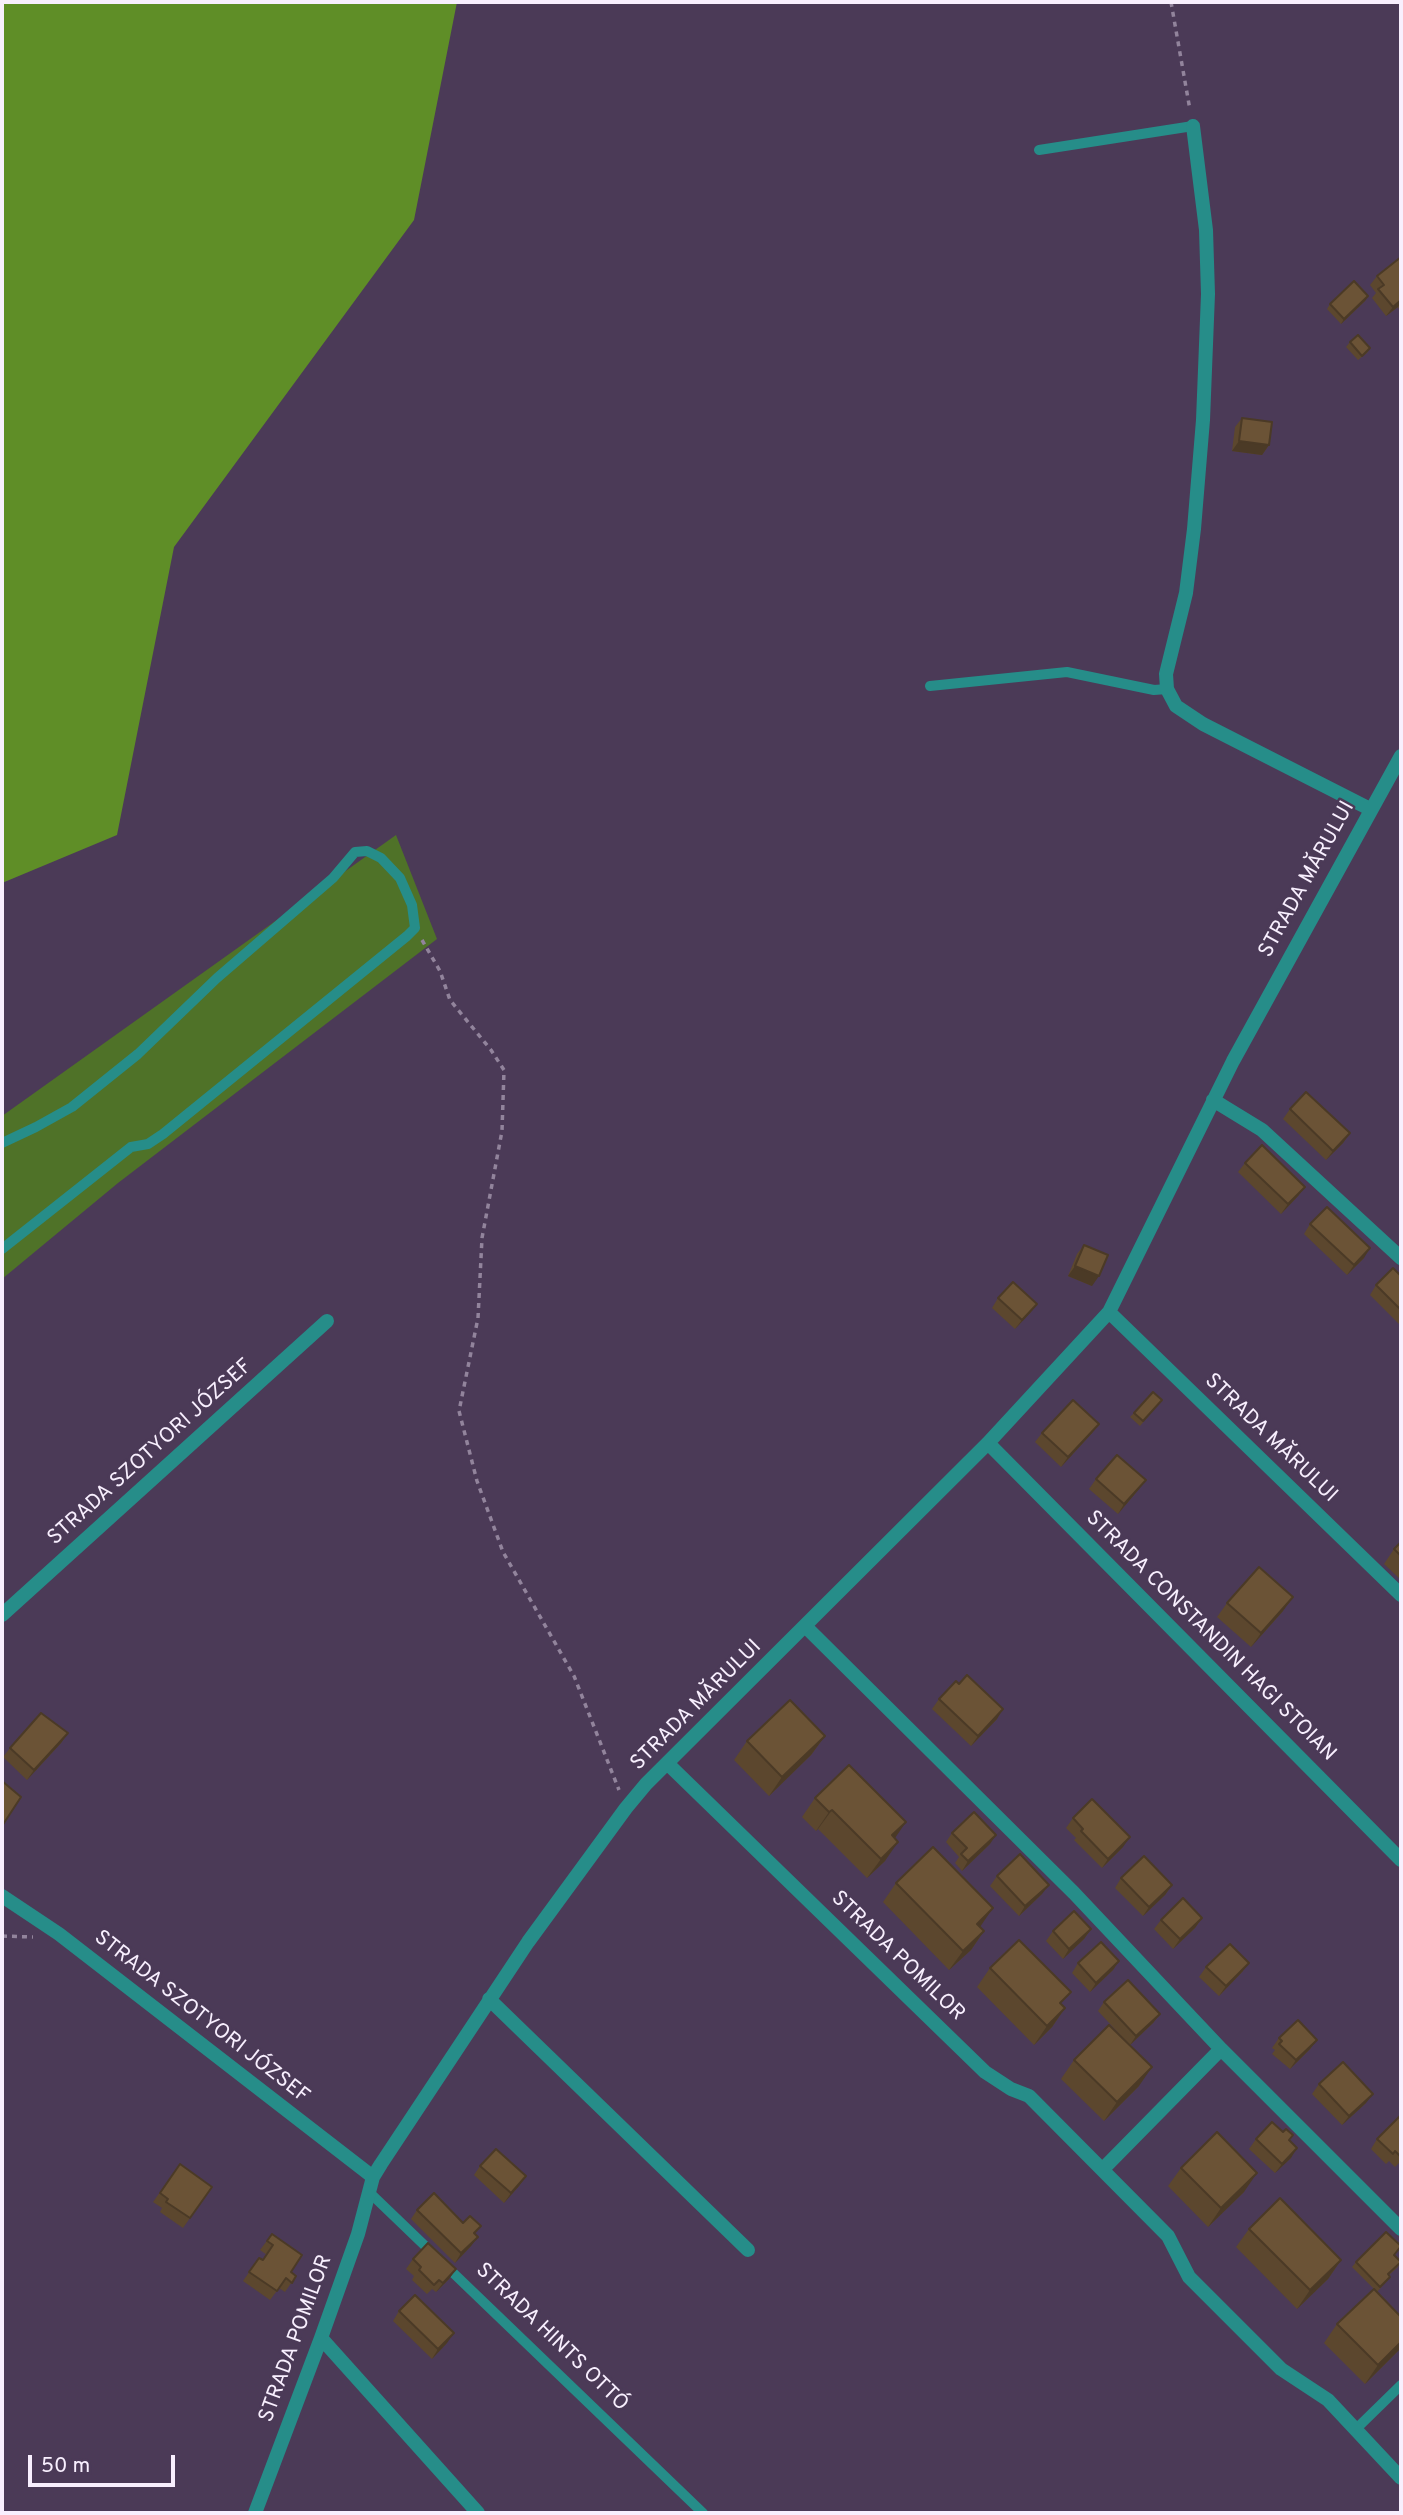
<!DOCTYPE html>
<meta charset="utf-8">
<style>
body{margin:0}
#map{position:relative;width:1403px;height:2515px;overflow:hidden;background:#4b3a57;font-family:Overpass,sans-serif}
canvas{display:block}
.frame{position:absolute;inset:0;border:4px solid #f8effe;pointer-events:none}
.scale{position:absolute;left:28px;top:2455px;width:147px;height:32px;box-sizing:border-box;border:4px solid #f8effe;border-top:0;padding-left:9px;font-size:21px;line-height:24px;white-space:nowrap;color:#f8effe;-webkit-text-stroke:5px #4b3a57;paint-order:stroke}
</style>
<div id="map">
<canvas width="1403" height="2515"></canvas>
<div class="frame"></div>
<div class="scale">50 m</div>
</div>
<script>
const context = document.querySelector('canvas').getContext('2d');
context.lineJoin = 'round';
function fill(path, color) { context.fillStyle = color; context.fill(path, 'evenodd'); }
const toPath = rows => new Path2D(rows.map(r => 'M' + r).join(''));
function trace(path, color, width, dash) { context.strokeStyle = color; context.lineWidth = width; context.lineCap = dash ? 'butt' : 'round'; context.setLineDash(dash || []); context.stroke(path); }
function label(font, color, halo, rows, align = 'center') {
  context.font = font + ' Overpass,sans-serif'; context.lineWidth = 5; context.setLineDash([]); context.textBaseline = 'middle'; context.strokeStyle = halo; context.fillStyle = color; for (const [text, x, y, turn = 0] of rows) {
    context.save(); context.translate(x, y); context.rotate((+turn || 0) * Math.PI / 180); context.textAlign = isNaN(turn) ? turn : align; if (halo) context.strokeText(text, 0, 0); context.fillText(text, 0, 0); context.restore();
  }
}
const green = toPath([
 [396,835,437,939,118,1183,2,1279,2,1116]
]);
const forest = toPath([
 [2,2,457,2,414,220,174,547,117,835,2,883]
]);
const path = toPath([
 [1171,2,1190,110],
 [422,940,440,971,450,1000,491,1050,504,1070,502,1131,482,1238,478,1318,459,1411,477,1481,503,1552,574,1676,619,1790],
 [2,1936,33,1937]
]);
const service = toPath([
 [1039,150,1193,126],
 [930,686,1067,672,1154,690,1167,689],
 [2,1143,36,1127,72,1107,138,1054,217,978,333,878,355,852,367,851,381,858,400,878,412,905,415,928,407,936,163,1134,148,1144,131,1147,2,1249],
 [369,2192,703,2513],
 [1356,2429,1401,2385]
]);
const minor = toPath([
 [1193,126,1206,230,1208,294,1203,420,1194,529,1186,593,1166,674,1167,689,1176,706,1203,724,1370,809],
 [1213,1100,1262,1130,1401,1258],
 [1109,1312,1401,1595],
 [988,1443,1401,1860],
 [2,1615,327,1321],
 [806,1627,1074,1893,1221,2049,1401,2229],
 [668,1764,985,2072,1011,2089,1029,2096,1168,2236,1189,2277,1281,2369,1328,2400,1401,2478],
 [2,1896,59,1934,373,2177],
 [489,1999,748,2250],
 [1103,2169,1221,2049],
 [321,2338,478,2513],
 [255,2513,321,2338,358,2234,373,2177,381,2164,528,1942,626,1808,646,1784,988,1443,1109,1312,1233,1061,1401,756]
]);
const wall = toPath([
 [1401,257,1401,310,1400,311,1398,307,1386,316,1372,298,1376,293,1370,285,1377,276],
 [1368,296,1365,301,1341,324,1327,309,1330,304],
 [1350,342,1370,348,1367,353,1358,360,1346,347],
 [1242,418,1269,445,1262,455,1232,451,1235,427],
 [1290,1109,1350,1133,1343,1143,1326,1160,1283,1119],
 [1245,1163,1305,1187,1298,1196,1281,1214,1238,1172],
 [1310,1224,1364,1258,1347,1275,1304,1234],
 [1084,1245,1092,1286,1068,1276,1077,1254],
 [1401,1276,1401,1326,1370,1295,1376,1285],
 [998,1298,1037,1304,1030,1313,1015,1329,992,1308],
 [1162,1400,1140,1426,1130,1417,1134,1413],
 [1042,1433,1092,1433,1061,1467,1035,1442],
 [1096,1479,1139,1489,1118,1514,1089,1489],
 [1401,1542,1401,1580,1384,1564,1394,1549],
 [1227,1603,1283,1611,1251,1647,1217,1617],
 [959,1684,997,1719,971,1746,932,1709,939,1699],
 [68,1733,61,1743,27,1780,3,1757,10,1748],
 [825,1736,811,1755,769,1796,734,1760,747,1741],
 [815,1798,895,1838,885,1861,867,1878,818,1829,816,1831,802,1817],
 [1073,1818,1123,1847,1102,1868,1074,1840,1076,1838,1066,1828],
 [952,1833,990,1844,962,1871,955,1863,959,1857,946,1842],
 [997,1876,1042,1894,1019,1916,990,1886],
 [1121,1878,1172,1885,1165,1895,1143,1916,1115,1888],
 [896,1883,984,1931,971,1950,949,1970,883,1902],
 [1202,1918,1195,1928,1173,1949,1154,1929,1161,1920],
 [1091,1929,1084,1939,1063,1959,1046,1941,1053,1931],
 [1119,1961,1113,1970,1090,1992,1072,1973,1078,1963],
 [1249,1963,1242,1972,1219,1996,1199,1977,1206,1967],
 [990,1968,1062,2005,1065,2008,1052,2027,1034,2045,977,1987],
 [1104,2002,1160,2014,1153,2023,1130,2045,1139,2086,1104,2121,1061,2079,1074,2060,1124,2039,1098,2011],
 [1279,2038,1317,2040,1310,2049,1290,2069,1272,2054,1275,2050,1272,2048],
 [1319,2084,1366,2103,1342,2125,1312,2094],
 [1401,2115,1401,2161,1395,2167,1389,2161,1386,2164,1371,2149,1377,2139],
 [1283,2132,1293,2135,1289,2140,1291,2158,1275,2173,1249,2149,1256,2139],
 [180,2164,212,2187,183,2228,160,2212,162,2208,153,2202],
 [480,2166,526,2176,519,2186,504,2203,474,2175],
 [1181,2168,1244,2192,1208,2227,1168,2186],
 [417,2210,463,2223,481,2226,475,2234,471,2246,455,2263,411,2219],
 [1249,2229,1341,2260,1328,2279,1297,2309,1236,2247],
 [272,2234,291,2272,296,2276,285,2292,279,2288,270,2300,243,2281,259,2258,263,2260,267,2255,260,2250],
 [1398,2251,1394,2255,1398,2267,1389,2275,1390,2277,1387,2281,1377,2292,1352,2267,1356,2262],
 [413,2259,456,2269,449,2279,436,2292,432,2289,427,2294,412,2280,414,2276,406,2269],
 [399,2311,447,2343,432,2359,393,2321],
 [1337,2324,1401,2348,1365,2384,1324,2343]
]);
const shadedWall = toPath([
 [1368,296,1365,301,1341,324,1344,319],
 [1401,300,1401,302,1398,307,1386,316,1393,307],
 [1239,441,1269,445,1262,455,1232,451],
 [1350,1133,1343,1143,1326,1160,1333,1151],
 [1305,1187,1298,1196,1281,1214,1288,1204],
 [1370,1248,1364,1258,1347,1275,1354,1265],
 [1075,1266,1099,1276,1092,1286,1068,1276],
 [1037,1304,1030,1313,1015,1329,1022,1320],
 [1099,1424,1092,1433,1061,1467,1068,1457],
 [1146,1480,1139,1489,1118,1514,1124,1504],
 [1293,1597,1283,1611,1251,1647,1261,1633],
 [1003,1709,997,1719,971,1746,978,1736],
 [68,1733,61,1743,27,1780,34,1770],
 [825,1736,811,1755,769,1796,782,1777],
 [832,1810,818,1829,816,1831,829,1812],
 [906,1822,893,1841,892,1835],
 [996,1835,990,1844,962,1871,968,1861],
 [1130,1837,1123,1847,1102,1868,1108,1859],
 [898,1842,885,1861,867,1878,881,1859],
 [1049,1885,1042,1894,1019,1916,1025,1906],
 [1172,1885,1165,1895,1143,1916,1149,1907],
 [993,1908,980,1927,977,1924],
 [1202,1918,1195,1928,1173,1949,1180,1939],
 [1091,1929,1084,1939,1063,1959,1069,1949],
 [984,1931,971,1950,949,1970,963,1951],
 [1119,1961,1113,1970,1090,1992,1096,1983],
 [1249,1963,1242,1972,1219,1996,1226,1986],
 [1065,2008,1052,2027,1034,2045,1047,2026],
 [1160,2014,1153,2023,1130,2045,1136,2036],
 [1317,2040,1310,2049,1290,2069,1296,2060],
 [1152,2067,1139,2086,1104,2121,1117,2102],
 [1373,2094,1366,2103,1342,2125,1349,2116],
 [1297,2148,1291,2158,1275,2173,1282,2164],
 [1257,2173,1244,2192,1208,2227,1221,2208],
 [526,2176,519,2186,504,2203,511,2193],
 [478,2237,471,2246,455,2263,461,2253],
 [1341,2260,1328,2279,1297,2309,1310,2290],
 [456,2269,449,2279,436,2292,443,2283],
 [454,2333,447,2343,432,2359,438,2349],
 [1401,2342,1401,2348,1365,2384,1378,2365]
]);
const building = toPath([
 [1401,257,1401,300,1393,307,1378,289,1384,285,1377,276,1401,257],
 [1354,281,1368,296,1344,319,1330,304,1354,281],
 [1358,335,1370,348,1362,356,1350,342,1358,335],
 [1242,418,1272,422,1269,445,1239,441,1242,418],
 [1306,1092,1350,1133,1333,1151,1290,1109,1306,1092],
 [1262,1145,1305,1187,1288,1204,1245,1163,1262,1145],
 [1327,1207,1370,1248,1354,1265,1310,1224,1327,1207],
 [1084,1245,1108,1255,1099,1276,1075,1266,1084,1245],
 [1393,1268,1401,1276,1401,1310,1376,1285,1393,1268],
 [1013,1282,1037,1304,1022,1320,998,1298,1013,1282],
 [1153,1392,1162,1400,1143,1421,1134,1413,1153,1392],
 [1073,1400,1099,1424,1068,1457,1042,1433,1073,1400],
 [1117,1455,1146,1480,1124,1504,1096,1479,1117,1455],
 [1401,1542,1401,1556,1394,1549,1401,1542],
 [1259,1567,1293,1597,1261,1633,1227,1603,1259,1567],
 [967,1675,1003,1709,978,1736,939,1699,956,1681,959,1684,967,1675],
 [790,1700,825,1736,782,1777,747,1741,790,1700],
 [41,1713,68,1733,34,1770,10,1748,41,1713],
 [849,1765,906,1822,892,1835,898,1842,881,1859,832,1810,829,1812,815,1798,849,1765],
 [2,1781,21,1797,2,1826,2,1781],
 [1092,1799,1130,1837,1108,1859,1081,1831,1083,1829,1073,1818,1092,1799],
 [974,1812,996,1835,968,1861,961,1854,967,1848,952,1833,974,1812],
 [933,1847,993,1908,977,1924,984,1931,963,1951,896,1883,933,1847],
 [1020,1854,1049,1885,1025,1906,997,1876,1020,1854],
 [1144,1856,1172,1885,1149,1907,1121,1878,1144,1856],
 [1183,1898,1202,1918,1180,1939,1161,1920,1183,1898],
 [1074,1911,1091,1929,1069,1949,1053,1931,1074,1911],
 [1019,1940,1071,1992,1060,2003,1065,2008,1047,2026,990,1968,1019,1940],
 [1101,1942,1119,1961,1096,1983,1078,1963,1101,1942],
 [1230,1944,1249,1963,1226,1986,1206,1967,1230,1944],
 [1128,1980,1160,2014,1136,2036,1104,2002,1128,1980],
 [1298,2020,1317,2040,1296,2060,1279,2044,1282,2041,1279,2038,1298,2020],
 [1109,2025,1152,2067,1117,2102,1074,2060,1109,2025],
 [1343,2062,1373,2094,1349,2116,1319,2084,1343,2062],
 [1401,2115,1401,2157,1395,2151,1393,2154,1377,2139,1401,2115],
 [1272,2122,1283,2132,1286,2129,1293,2135,1289,2140,1297,2148,1282,2164,1256,2139,1272,2122],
 [1217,2132,1257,2173,1221,2208,1181,2168,1217,2132],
 [496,2149,526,2176,511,2193,480,2166,496,2149],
 [180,2164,212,2187,190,2218,166,2202,168,2199,160,2193,180,2164],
 [434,2193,463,2223,470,2216,481,2226,474,2233,478,2237,461,2253,417,2210,434,2193],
 [1280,2198,1341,2260,1310,2290,1249,2229,1280,2198],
 [1386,2232,1401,2246,1394,2255,1401,2262,1388,2274,1390,2277,1380,2287,1356,2262,1386,2232],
 [272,2234,302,2255,291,2272,296,2276,292,2283,286,2278,277,2291,249,2272,259,2258,263,2260,273,2245,267,2241,272,2234],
 [428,2243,456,2269,443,2283,439,2280,434,2285,419,2270,421,2267,413,2259,428,2243],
 [1374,2289,1401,2317,1401,2342,1378,2365,1337,2324,1374,2289],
 [415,2295,454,2333,438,2349,399,2311,415,2295]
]);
const streetNames = [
 ["STRADA MĂRULUI",1308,880,-61],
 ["STRADA MĂRULUI",1270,1439,44],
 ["STRADA SZOTYORI JÓZSEF",151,1453,-42],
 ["STRADA CONSTANDIN HAGI STOIAN",1210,1637,45],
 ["STRADA MĂRULUI",697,1706,-45],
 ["STRADA POMILOR",897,1957,44],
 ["STRADA SZOTYORI JÓZSEF",201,2018,38],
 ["STRADA HINTS OTTÓ",551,2338,44],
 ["STRADA POMILOR",297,2339,-70]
];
fill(green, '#4f7228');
fill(forest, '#5f8e27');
trace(path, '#92849c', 3.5, [5, 5]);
trace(service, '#268d89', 10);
trace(minor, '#268d89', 14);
fill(wall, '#5c472e');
fill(shadedWall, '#4b3a26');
fill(building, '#6b5336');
trace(building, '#4b3a26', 2);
label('21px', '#f8effe', '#4b3a57', streetNames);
</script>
